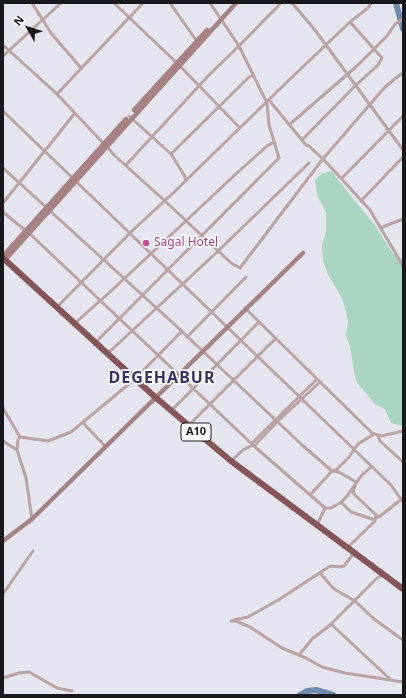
<!DOCTYPE html>
<style>
body{margin:0}
#map{position:relative;width:406px;height:698px;overflow:hidden;background:#e5e5f0;font-family:"Noto Sans",sans-serif}
canvas{display:block}
.frame{position:absolute;inset:0;border:4px solid #19181c;pointer-events:none}
.north{position:absolute;left:8px;top:8px;width:40px;height:40px;-webkit-text-stroke:3px #fff;paint-order:stroke;rotate:309deg;font-size:11px;font-weight:700;line-height:16px;text-align:center;color:#19181c}
.north::after{content:'';display:block;margin:auto;width:14px;height:18px;background:#19181c;clip-path:polygon(50% 0,100% 100%,50% 72%,0 100%)}
</style>
<div id="map">
<canvas width="406" height="698"></canvas>
<div class="frame"></div>
<div class="north">N</div>
</div>
<script>
const context = document.querySelector('canvas').getContext('2d');
context.lineJoin = 'round';
function fill(path, color) { context.fillStyle = color; context.fill(path, 'evenodd'); }
const toPath = rows => new Path2D(rows.map(r => 'M' + r).join(''));
function trace(path, color, width, dash) { context.strokeStyle = color; context.lineWidth = width; context.lineCap = dash ? 'butt' : 'round'; context.setLineDash(dash || []); context.stroke(path); }
function label(font, color, halo, rows, align = 'center') {
  context.font = font + ' "Noto Sans",sans-serif'; context.lineWidth = 3.5; context.setLineDash([]); context.textBaseline = 'middle'; context.strokeStyle = halo; context.fillStyle = color; for (const [text, x, y, turn = 0] of rows) {
    context.save(); context.translate(x, y); context.rotate((+turn || 0) * Math.PI / 180); context.textAlign = isNaN(turn) ? turn : align; if (halo) context.strokeText(text, 0, 0); context.fillText(text, 0, 0); context.restore();
  }
}
const green = toPath([
 [331,171,374,224,393,254,403,260,403,426,391,423,385,409,376,405,357,383,355,377,350,347,346,335,348,321,346,311,342,298,328,275,323,261,322,245,326,232,326,213,317,195,315,180,321,174]
]);
const river = toPath([
 [396,3,403,29],
 [300,695,307,691,316,690,333,695]
]);
const street = toPath([
 [32,3,51,33,81,68],
 [114,3,179,65,240,128],
 [170,3,196,40],
 [292,3,315,30,403,150],
 [3,45,57,94,104,144],
 [3,56,61,3],
 [57,94,143,3],
 [269,100,306,145,309,146,327,163,370,210,403,266],
 [3,111,391,485,403,502],
 [129,116,171,154,184,175,186,181],
 [289,125,357,66,387,36,395,24,403,19],
 [302,140,355,86,378,65,382,58,350,22],
 [107,146,114,155,165,201,231,263,240,268,322,160,385,87,401,74],
 [171,154,248,78,253,75],
 [126,165,209,75,239,46,210,3],
 [3,168,47,208],
 [342,178,403,116],
 [361,201,403,157],
 [3,203,75,113],
 [49,210,173,323,301,444,332,471,339,472,356,482,353,493,376,515,379,517,403,498],
 [3,212,26,231],
 [380,228,403,219],
 [29,233,254,446,325,508],
 [56,308,133,230,171,195,288,81,350,22,369,7,371,3],
 [245,308,372,433,381,436,403,431],
 [74,324,110,292,238,172,267,146,274,142],
 [187,337,246,277],
 [95,343,279,158,269,125,267,103,239,46,281,3],
 [107,354,216,253,309,163],
 [3,408,20,437],
 [172,410,259,322],
 [83,423,105,446],
 [189,425,276,338],
 [378,436,380,441,403,462],
 [20,437,48,441,71,432,135,379,182,331],
 [20,437,18,440,17,450,26,478,32,519],
 [3,441,17,450],
 [252,443,317,379],
 [254,446,278,421,320,382],
 [231,461,243,450,253,445],
 [310,495,332,471,336,470,349,457,358,444,374,434],
 [341,502,351,512,375,520],
 [325,508,331,508,340,503,347,496,361,476,371,467],
 [317,525,325,508],
 [347,548,375,521,376,515],
 [320,573,334,589,355,601,374,619,403,640],
 [3,594,33,551],
 [234,620,248,617,280,599,327,568,331,566,340,567,344,566,354,553],
 [231,621,236,621,250,627,282,648,306,658,322,667,345,673,403,682],
 [331,624,390,679],
 [299,655,313,638,329,626,377,578,383,575],
 [3,678,19,673,29,672,57,688,72,691]
]);
const secondary = toPath([
 [134,110,207,30],
 [3,256,126,119],
 [5,260,236,3],
 [3,541,32,519,303,253]
]);
const highway = toPath([
 [3,258,155,397,231,461,403,589]
]);
const markers = [
 [146,243,4,"#d1479c"]
];
const shields = [
 [196,432,30]
];
const shieldNames = [
 ["A10",196,432]
];
const hotelNames = [
 ["Sagal Hotel",154,243]
];
const districtNames = [
 ["DEGEHABUR",162,378]
];
fill(green, '#aad6c1');
trace(river, '#6c8baf', 6);
trace(street, '#bca3a3', 3);
trace(secondary, '#a68282', 4.5);
trace(highway, '#865556', 6);
for (const [x, y, r, color] of markers) { const dot = new Path2D(); dot.arc(x, y, r, 0, 2 * Math.PI); context.fillStyle = color; context.fill(dot); trace(dot, '#fff', 1.5); }
for (const [x, y, w] of shields) { const box = new Path2D(); box.roundRect(x - w / 2, y - 9, w, 18, 3); context.fillStyle = '#fff'; context.fill(box); trace(box, '#19181c', 1); }
label('bold 11px', '#19181c', null, shieldNames);
label('12px', '#b23c85', '#fff', hotelNames, 'left');
context.letterSpacing = '1px';
label('bold 16px', '#39316d', '#fff', districtNames);
context.letterSpacing = '0px';
</script>
